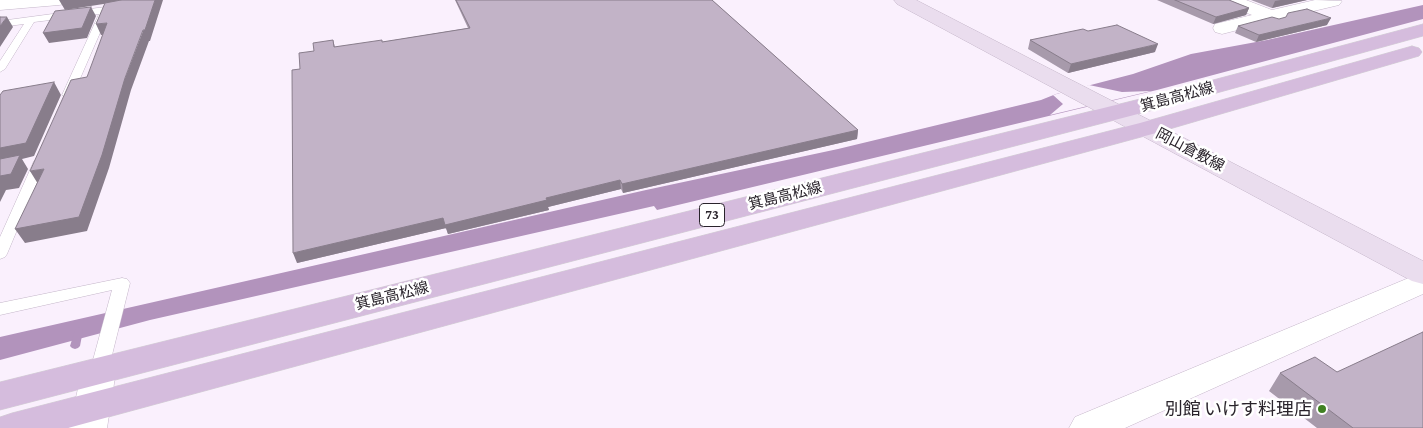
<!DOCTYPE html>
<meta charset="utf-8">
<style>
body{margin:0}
canvas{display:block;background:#faf0fd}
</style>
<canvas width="1423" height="428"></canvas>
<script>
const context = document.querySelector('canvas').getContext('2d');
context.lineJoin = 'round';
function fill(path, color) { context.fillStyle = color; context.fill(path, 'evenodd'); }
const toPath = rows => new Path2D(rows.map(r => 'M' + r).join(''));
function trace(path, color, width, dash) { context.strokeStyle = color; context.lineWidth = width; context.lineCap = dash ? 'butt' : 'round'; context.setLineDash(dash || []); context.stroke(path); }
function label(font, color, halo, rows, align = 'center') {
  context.font = font + ' "Crimson Pro","Noto Sans JP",serif'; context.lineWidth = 5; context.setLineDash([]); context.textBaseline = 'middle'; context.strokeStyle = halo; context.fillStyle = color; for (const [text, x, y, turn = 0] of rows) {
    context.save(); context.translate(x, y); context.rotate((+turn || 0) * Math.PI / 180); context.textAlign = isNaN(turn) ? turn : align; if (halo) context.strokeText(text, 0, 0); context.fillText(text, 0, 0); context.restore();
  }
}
const water = toPath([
 [1423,5,1423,19,1157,90,657,210,654,206,150,320,0,360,0,337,646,190,838,149,1041,100,1056,94,1133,74,1191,54,1267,40]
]);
const pier = toPath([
 [1089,85,1122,92,1151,91,1050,115,1063,104,1053,95]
]);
const stream = toPath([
 [79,327,82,328,83,330,80,346,78,348,75,349,72,348,70,346,75,330,76,328,79,327]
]);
const service = toPath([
 [105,7,110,10,72,97,68,98,62,95,99,14,34,22,5,69,0,72,0,61,24,24,0,27,0,21,105,7],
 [40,157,46,161,7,254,5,257,0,259,0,237,34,161,40,157],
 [122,278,127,279,130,283,108,371,105,376,99,378,93,376,90,371,112,290,0,315,0,303,122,278]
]);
const minor = toPath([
 [0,0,68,0,65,4,59,5,0,10,0,0],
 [1221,0,1246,0,1272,10,1315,0,1342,1,1339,5,1284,18,1282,22,1275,24,1269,22,1222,34,1215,32,1213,28,1215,24,1252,15,1224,4,1221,0],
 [1423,272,1423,294,1125,428,1069,428,1075,417,1423,272]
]);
const tertiary = toPath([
 [99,358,111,362,116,371,107,428,69,428,82,371,87,362,99,358]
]);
const secondary = toPath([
 [894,0,916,0,1423,261,1423,284,1412,281,897,4,894,0]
]);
const primary = toPath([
 [1423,24,1423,36,1184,102,0,410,0,382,1168,92,1423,24],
 [1412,46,1419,48,1422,52,1419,56,1156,133,68,428,0,428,0,417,12,413,1140,123,1412,46]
]);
const wall = toPath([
 [455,0,712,0,858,130,857,139,623,193,621,189,548,207,549,210,448,234,446,228,297,263,300,69,314,51,333,40,335,47,382,42,468,28],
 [1157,0,1229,0,1249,8,1246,15,1213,24],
 [1251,0,1307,0,1272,8],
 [1279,19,1327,25,1256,42,1235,33,1238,26],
 [1088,31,1155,52,1068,73,1028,49,1030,40],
 [1337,372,1423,428,1317,428,1269,391,1280,373]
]);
const shadedWall = toPath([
 [59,0,129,0,65,10],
 [155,0,163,0,150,41,149,41,131,90,109,168,87,231,25,243,15,229,125,78],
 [1281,0,1307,0,1272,8,1275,1],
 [91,7,96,16,87,38,49,43,43,33],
 [1249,8,1246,15,1213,24,1216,17],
 [7,17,13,27,0,47,0,26],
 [1331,18,1327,25,1256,42,1259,35],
 [107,23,113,34,101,35,96,24],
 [1158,44,1155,52,1068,73,1071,64],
 [54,82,61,95,34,156,22,159,28,169,19,188,6,190,0,202,0,148],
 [858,130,857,139,623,193,622,184],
 [44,169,38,184,30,171],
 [620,180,621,189,548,207,549,210,448,234,445,225,546,198],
 [443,218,446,228,297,263,293,253]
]);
const building = toPath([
 [121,0,155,0,145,30,143,30,125,78,102,155,79,217,15,229,44,169,30,171,71,80,87,77,107,23,96,24,105,3,121,0],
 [456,0,712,0,858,130,622,184,620,180,546,198,547,200,445,225,443,218,293,253,292,70,300,69,299,53,314,51,313,43,333,40,334,47,382,40,382,42,470,28,456,0],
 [1175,0,1229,0,1249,8,1216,17,1175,0],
 [91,7,82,28,43,33,55,11,91,7],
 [1307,9,1331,18,1259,35,1238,26,1272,17,1279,19,1286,17,1288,13,1307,9],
 [0,17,7,17,0,26,0,17],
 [1117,25,1158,44,1071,64,1030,40,1083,29,1088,31,1117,25],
 [54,82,26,143,0,148,0,95,3,91,54,82],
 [20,155,11,174,0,176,0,159,20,155],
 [1423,332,1423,428,1353,428,1280,373,1315,357,1337,372,1423,332]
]);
const markers = [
 [1322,409,5,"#408122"]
];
const shields = [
 [712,215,25]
];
const shieldNames = [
 ["73",712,215]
];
const streetNames = [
 ["箕島高松線",1177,97,-15],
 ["岡山倉敷線",1190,150,28],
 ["箕島高松線",785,196,-14],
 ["箕島高松線",392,296,-14]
];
const nearPoinames = [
 ["別館 いけす料理店",1312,409]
];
fill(water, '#b293bc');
fill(pier, '#faf0fd');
fill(stream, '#b293bc');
trace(service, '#c4b6c9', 1);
trace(minor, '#c4b6c9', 1);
trace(tertiary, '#c4b6c9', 1);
trace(secondary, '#c4b6c9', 1);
trace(primary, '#d4d3d5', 1);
fill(service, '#fff');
fill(minor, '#fff');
fill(tertiary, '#fff');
fill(secondary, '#eaddee');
fill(primary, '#d5bcdd');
fill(wall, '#a79aab');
fill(shadedWall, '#887d8b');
fill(building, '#c2b3c7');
trace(building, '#887d8b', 1);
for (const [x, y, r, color] of markers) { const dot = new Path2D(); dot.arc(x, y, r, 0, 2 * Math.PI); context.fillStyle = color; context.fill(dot); trace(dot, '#fff', 2); }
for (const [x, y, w] of shields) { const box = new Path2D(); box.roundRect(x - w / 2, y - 11.5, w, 23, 4); context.fillStyle = '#fff'; context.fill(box); trace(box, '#29232b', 1); }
label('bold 14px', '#29232b', null, shieldNames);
label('15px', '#29232b', '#fff', streetNames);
label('18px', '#29232b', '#fff', nearPoinames, 'right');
</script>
